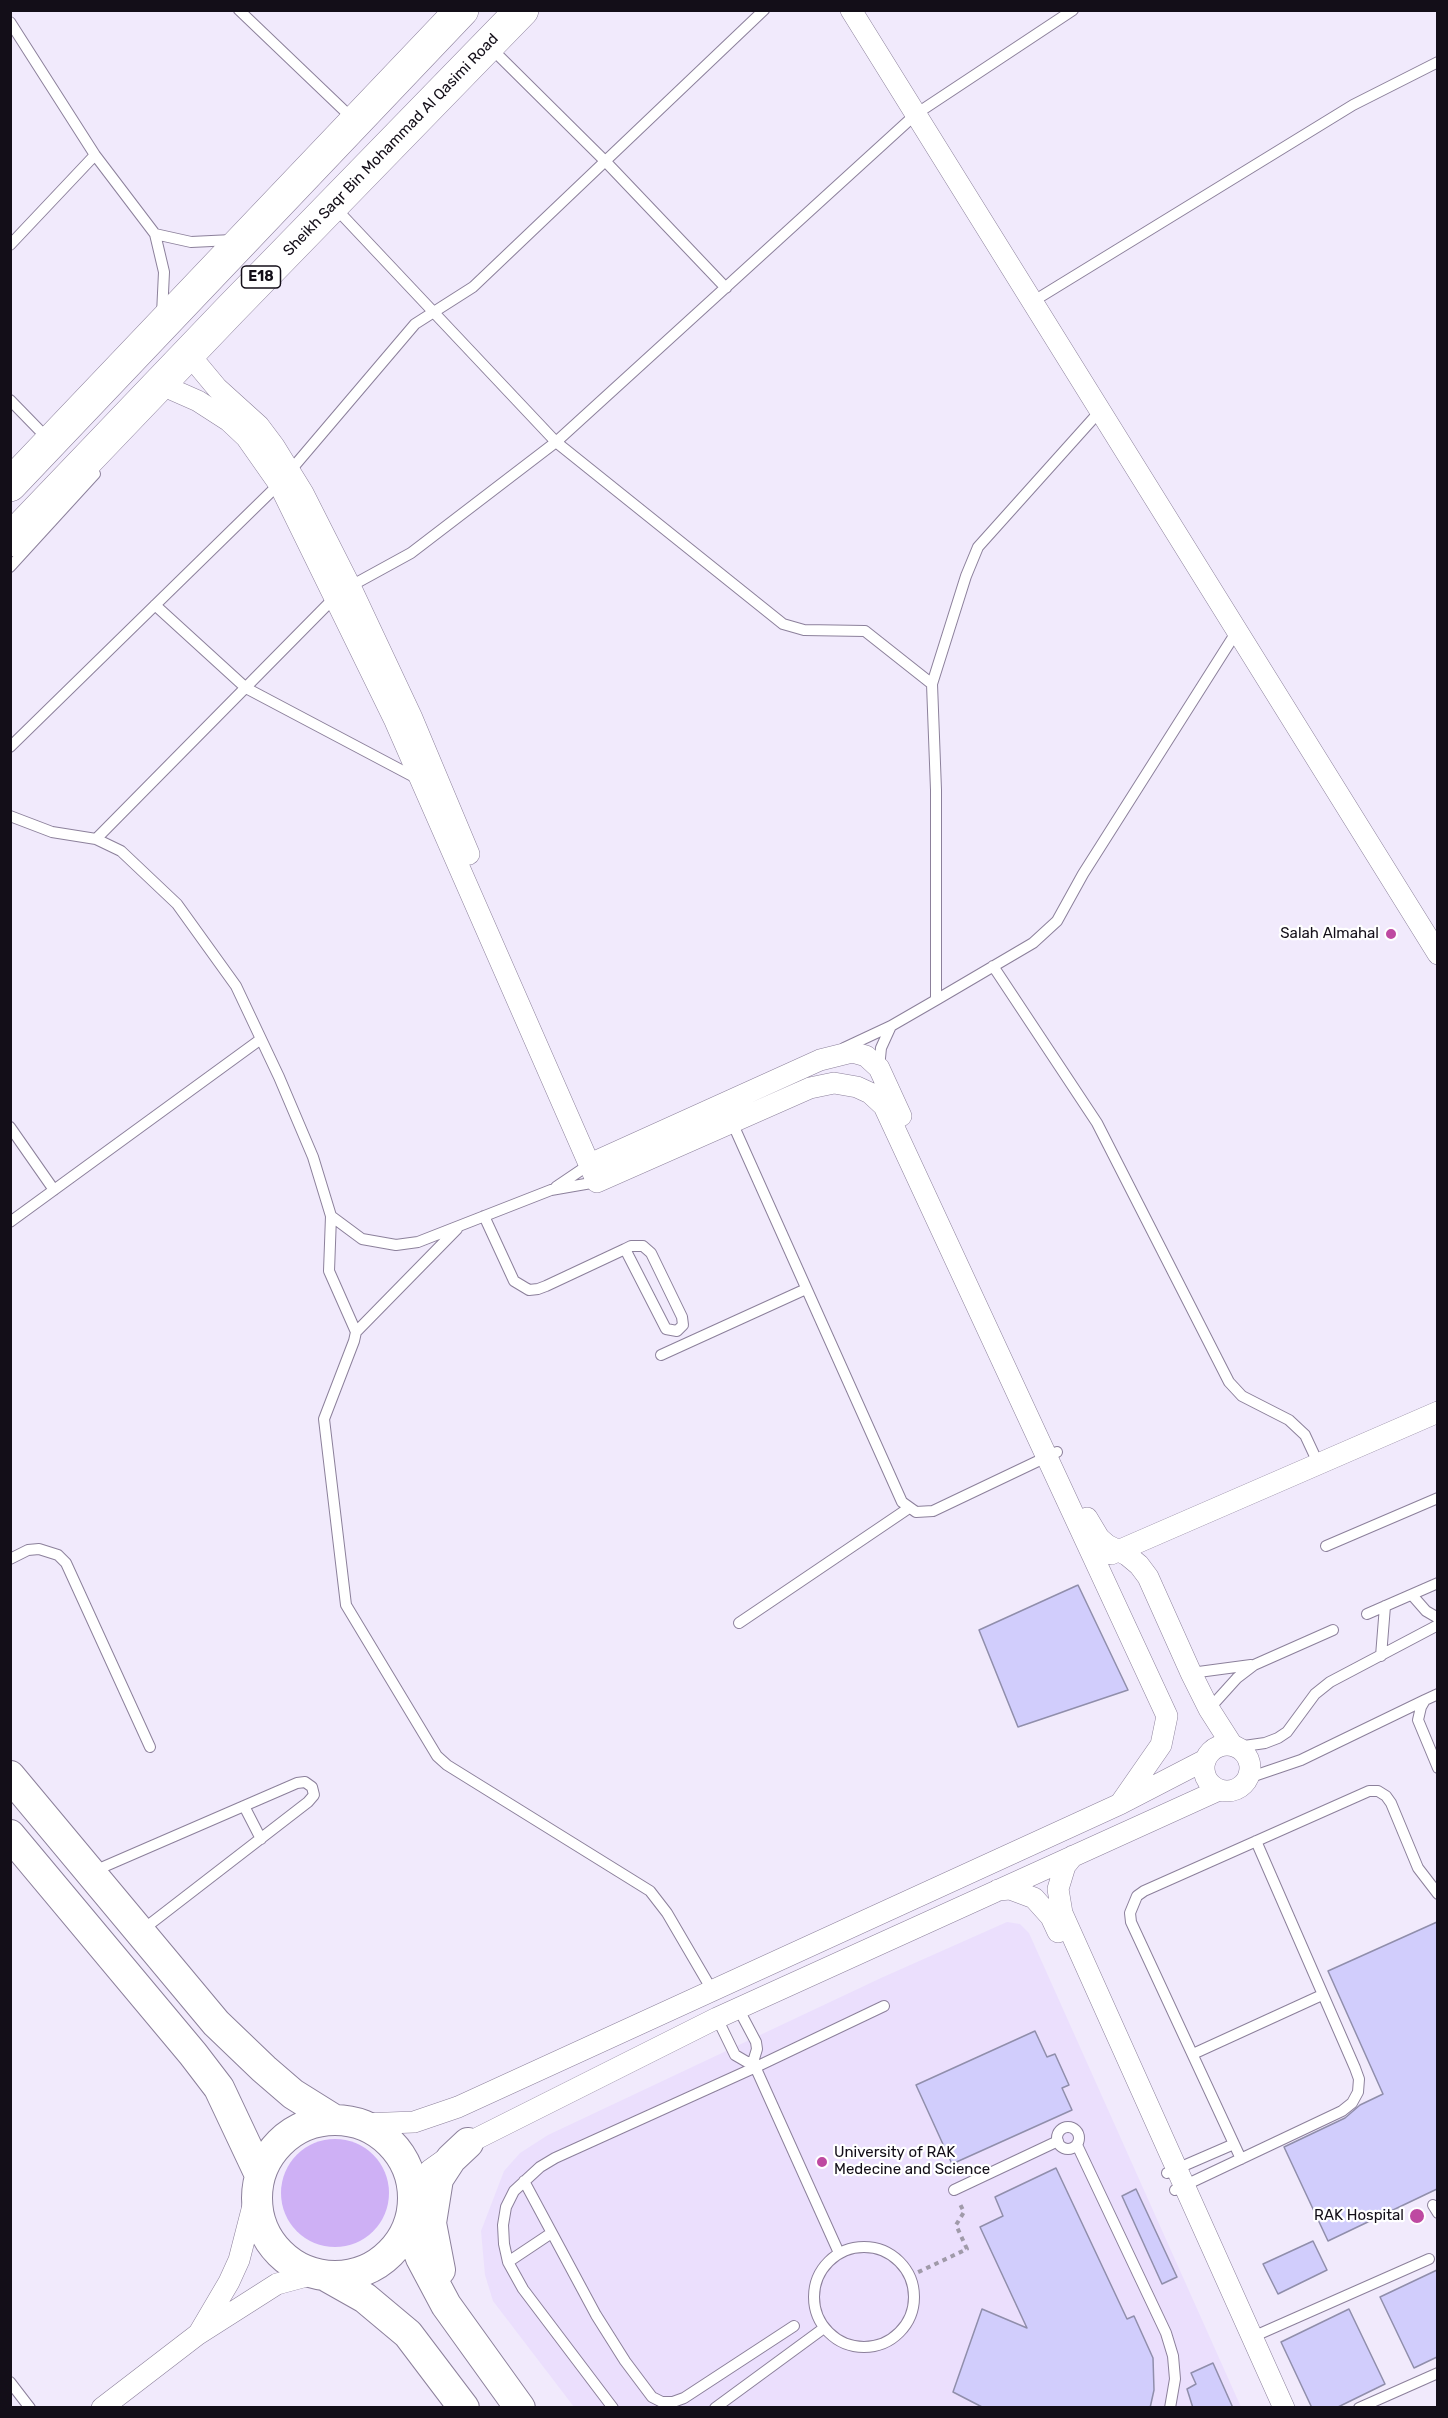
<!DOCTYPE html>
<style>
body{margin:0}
#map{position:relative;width:1448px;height:2418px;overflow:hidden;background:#f1eafc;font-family:Rubik,sans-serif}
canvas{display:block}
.frame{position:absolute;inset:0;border:12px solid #130e18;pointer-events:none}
</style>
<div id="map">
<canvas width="1448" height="2418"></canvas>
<div class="frame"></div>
</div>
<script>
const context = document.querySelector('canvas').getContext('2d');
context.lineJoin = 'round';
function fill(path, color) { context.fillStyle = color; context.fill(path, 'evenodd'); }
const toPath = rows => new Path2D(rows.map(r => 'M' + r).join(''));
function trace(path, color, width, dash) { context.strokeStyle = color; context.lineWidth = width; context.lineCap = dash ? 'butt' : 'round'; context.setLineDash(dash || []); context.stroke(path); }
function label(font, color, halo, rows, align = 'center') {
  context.font = font + ' Rubik,sans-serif'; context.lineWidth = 4.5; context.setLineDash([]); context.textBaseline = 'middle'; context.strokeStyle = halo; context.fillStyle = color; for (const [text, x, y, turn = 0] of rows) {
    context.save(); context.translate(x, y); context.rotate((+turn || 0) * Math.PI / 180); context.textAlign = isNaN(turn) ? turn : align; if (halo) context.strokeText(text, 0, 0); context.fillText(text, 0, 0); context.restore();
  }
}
const built = toPath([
 [1007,1922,1020,1924,1029,1933,1241,2407,574,2407,493,2301,485,2275,481,2231,504,2171,520,2153,548,2135,881,1978]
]);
const green = toPath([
 '281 2193a54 54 0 1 1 108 0a54 54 0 1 1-108 0Z'
]);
const building = toPath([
 [1078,1585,1128,1690,1018,1727,979,1630,1078,1585],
 [1437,1922,1437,2189,1328,2241,1284,2147,1345,2118,1360,2105,1383,2094,1328,1971,1437,1922],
 [1035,2031,1047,2057,1055,2054,1069,2085,1062,2088,1072,2110,952,2164,916,2085,1035,2031],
 [1056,2168,1127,2319,1134,2316,1153,2358,1154,2390,1150,2408,984,2408,953,2392,982,2309,1027,2328,980,2227,1003,2216,995,2197,1056,2168],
 [1136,2189,1177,2277,1162,2284,1122,2196,1136,2189],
 [1313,2241,1327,2270,1278,2294,1263,2264,1313,2241],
 [1437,2270,1437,2357,1414,2368,1380,2297,1437,2270],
 [1349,2309,1385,2384,1336,2408,1312,2408,1281,2342,1349,2309],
 [1213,2363,1233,2408,1193,2408,1187,2389,1196,2384,1191,2373,1213,2363]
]);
const path = toPath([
 [910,2276,967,2249,956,2225,964,2212,959,2202]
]);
const lane = toPath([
 [239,10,354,120],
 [10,22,95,155,155,234,164,272,162,314],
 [498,55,606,162,726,288],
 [342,215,556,442,783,624,804,630,865,631,932,684,936,790,936,1000,891,1026,844,1048],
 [155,234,191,242,232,240],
 [10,245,95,155],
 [1032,302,1353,105,1438,62],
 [10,400,48,439],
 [10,567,95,474],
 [349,587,411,553,556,442,916,114,1073,10],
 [155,605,246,688,418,779],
 [932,684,966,576,978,547,1100,411],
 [10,747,279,484,415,324,473,287,764,10],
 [10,816,52,832,96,839,121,851,177,904,236,986,279,1077,313,1157,331,1216,362,1239,396,1245,418,1242,551,1190,597,1182],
 [96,839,336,596],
 [993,966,1097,1123,1229,1382,1242,1396,1289,1420,1305,1435,1319,1465],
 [936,1000,1033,943,1057,921,1083,874,1237,631],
 [879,1068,881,1048,891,1026],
 [731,1120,902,1502,916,1512,933,1511,1057,1452],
 [10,1127,54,1190],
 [556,1187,590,1164],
 [331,1216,329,1271,356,1332,354,1341,324,1419,346,1605,437,1756,447,1765,650,1891,667,1913,712,1990],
 [484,1216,514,1281,529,1290,538,1289,546,1286,625,1249,631,1246,643,1246,651,1253,682,1317,683,1325,677,1331,666,1329,625,1249],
 [10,1222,261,1039],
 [356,1332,457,1229],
 [661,1355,806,1289],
 [1326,1546,1438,1498],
 [10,1559,28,1550,39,1549,58,1555,66,1563,150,1747],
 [1412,1595,1426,1611,1438,1618],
 [1367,1614,1438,1583],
 [739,1623,909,1508],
 [1381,1656,1385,1606],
 [1191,1673,1251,1665],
 [1438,1694,1425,1700,1421,1707,1418,1720,1438,1768],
 [1209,1709,1237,1678,1254,1665,1333,1630],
 [1237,1747,1265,1743,1278,1738,1287,1732,1315,1694,1330,1682,1438,1625],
 [1248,1778,1301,1760,1425,1700],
 [244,1806,261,1839],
 [94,1871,297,1783,305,1782,312,1787,314,1795,308,1802,141,1931],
 [738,2008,756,2042,757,2049,753,2062,839,2253],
 [717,2018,735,2055,747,2062,753,2062],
 [1193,2054,1322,1995],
 '1057 2138a11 11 0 1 1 22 0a11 11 0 1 1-22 0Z',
 [1077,2145,1166,2333,1173,2356,1175,2379,1170,2408],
 [1241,2159,1131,1922,1130,1913,1137,1896,1144,1891,1369,1791,1378,1791,1386,1796,1391,1803,1418,1868,1438,1894],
 [1167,2173,1234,2144],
 [524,2181,596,2315,625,2361,652,2397,662,2402,673,2402,684,2398,794,2326],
 [954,2190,1058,2141],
 [1175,2190,1342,2111,1352,2103,1358,2092,1359,2079,1355,2068,1256,1841],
 [1433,2205,1438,2213],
 '814 2297a50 50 0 1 1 100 0a50 50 0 1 1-100 0Z',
 [508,2262,550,2234],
 [1248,2339,1429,2259],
 [10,2382,30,2408],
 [613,2408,523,2289,508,2262,504,2244,503,2225,506,2207,514,2191,540,2167,555,2158,756,2067,884,2006],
 [715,2408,824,2328],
 [1359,2408,1438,2373]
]);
const street = toPath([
 [851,10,1438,954],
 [197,364,217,388,259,426,274,446,303,493,350,586,412,718,469,854],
 [173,390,198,401,229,421,246,437,279,484,395,721,597,1182,810,1088,834,1083,857,1087,870,1093,884,1106,1167,1716,1161,1745,1120,1804],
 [590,1164,820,1060,852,1052,866,1056,879,1068,901,1116],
 [1087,1518,1099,1538,1107,1545,1127,1555,1139,1565,1148,1577,1191,1673,1209,1709,1232,1745],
 [1111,1554,1438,1412],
 '1204 1768a23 23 0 1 1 46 0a23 23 0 1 1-46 0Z',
 [1073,1856,1065,1866,1058,1889,1062,1913,1284,2408],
 [998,1890,1010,1889,1034,1898,1051,1917,1058,1932],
 [362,2124,414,2122,458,2107,1120,1804,1205,1760],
 [414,2202,430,2170,468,2143,717,2018,1219,1790],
 [199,2333,229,2282,239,2260,257,2190],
 [102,2408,197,2335,277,2284,314,2274]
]);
const secondary = toPath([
 [10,1776,216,2023,264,2069,293,2094,333,2119],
 [10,1835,193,2054,219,2088,260,2175],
 '257 2198a78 78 0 1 1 156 0a78 78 0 1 1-156 0Z',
 [409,2226,421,2258,446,2305,520,2408],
 [440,2270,431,2223,438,2179,451,2159,468,2143],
 [326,2276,365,2298,408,2334,464,2408]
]);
const highway = toPath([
 [10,485,462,10],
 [10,540,231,309,522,10]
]);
const markers = [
 [1391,934,6,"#be49a1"],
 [822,2162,6,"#be49a1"],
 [1417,2216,8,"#be49a1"]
];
const shields = [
 [261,277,39]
];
const shieldNames = [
 ["E18",261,277]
];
const streetNames = [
 ["Sheikh Saqr Bin Mohammad Al Qasimi Road",391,145,-46]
];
const poiNames = [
 ["Salah Almahal",1379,934],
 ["University of RAK",834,2153,"left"],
 ["Medecine and Science",834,2170,"left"],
 ["RAK Hospital",1404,2216]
];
fill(built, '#ebdffd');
fill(green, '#ceb0f5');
fill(building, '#d1cdfc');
trace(building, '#908eab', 1.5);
trace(lane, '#8c809b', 12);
trace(street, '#8c809b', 22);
trace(secondary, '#8c809b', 32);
trace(highway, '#8c809b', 34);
trace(path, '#a09aa9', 4, [4.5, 4.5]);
trace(lane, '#fff', 10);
trace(street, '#fff', 21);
trace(secondary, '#fff', 30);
trace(highway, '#fff', 33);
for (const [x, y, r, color] of markers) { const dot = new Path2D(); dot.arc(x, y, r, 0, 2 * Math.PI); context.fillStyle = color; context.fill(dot); trace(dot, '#fff', 2); }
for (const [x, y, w] of shields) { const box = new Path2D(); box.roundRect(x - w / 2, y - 11, w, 22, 4.5); context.fillStyle = '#fff'; context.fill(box); trace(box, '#130e18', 1.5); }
label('bold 14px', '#130e18', null, shieldNames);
label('15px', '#130e18', '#fff', streetNames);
label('15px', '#130e18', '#fff', poiNames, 'right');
</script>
